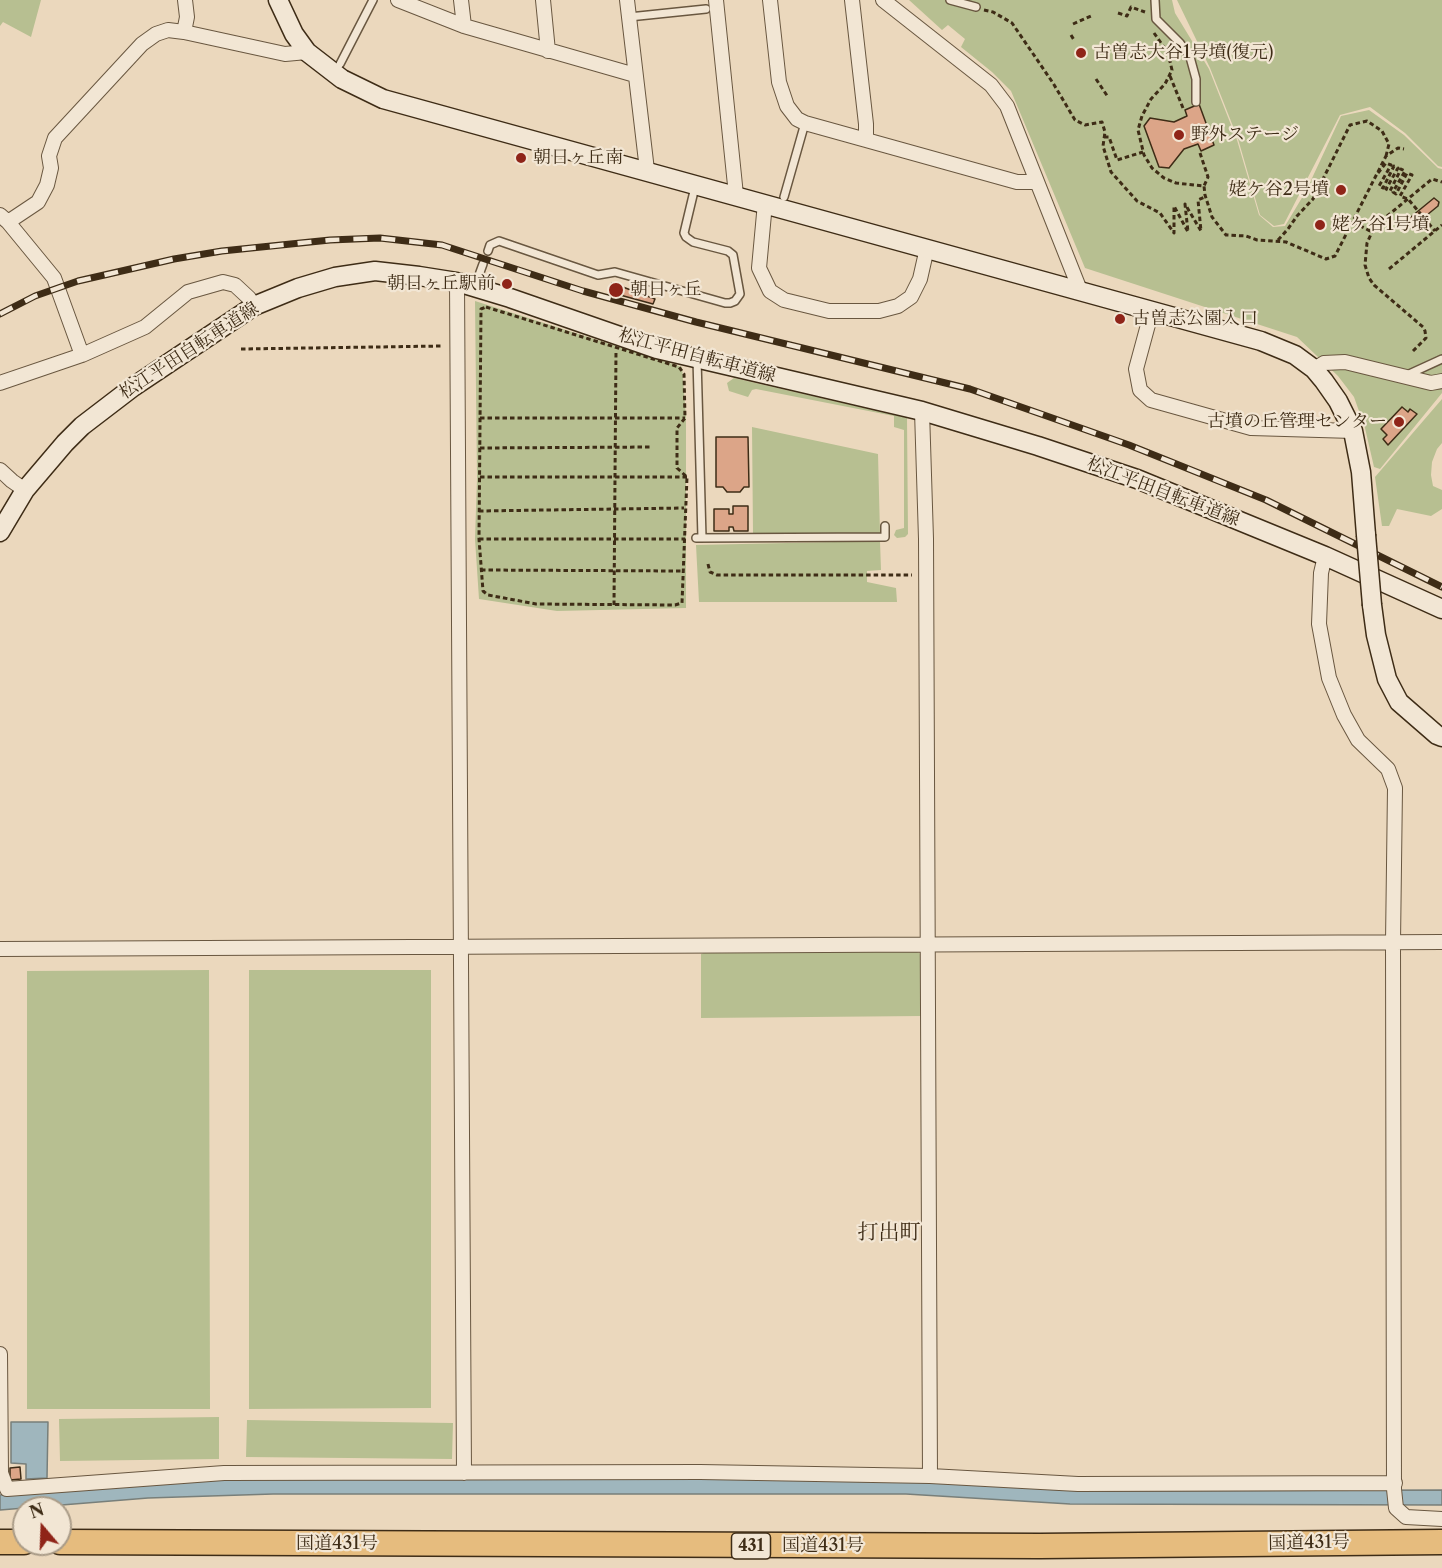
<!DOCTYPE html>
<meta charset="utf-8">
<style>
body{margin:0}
#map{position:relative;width:1442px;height:1568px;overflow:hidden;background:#ebd8bd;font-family:"Libre Caslon Text",serif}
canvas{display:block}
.north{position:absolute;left:12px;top:1496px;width:60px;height:60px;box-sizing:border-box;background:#f2e6d4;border:2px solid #aa9c88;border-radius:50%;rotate:341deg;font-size:16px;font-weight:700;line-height:24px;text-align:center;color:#3e2c16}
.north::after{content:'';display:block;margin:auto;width:21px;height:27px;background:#8f2418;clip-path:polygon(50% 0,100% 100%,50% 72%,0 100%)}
</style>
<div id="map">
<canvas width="1442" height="1568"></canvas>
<div class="north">N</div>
</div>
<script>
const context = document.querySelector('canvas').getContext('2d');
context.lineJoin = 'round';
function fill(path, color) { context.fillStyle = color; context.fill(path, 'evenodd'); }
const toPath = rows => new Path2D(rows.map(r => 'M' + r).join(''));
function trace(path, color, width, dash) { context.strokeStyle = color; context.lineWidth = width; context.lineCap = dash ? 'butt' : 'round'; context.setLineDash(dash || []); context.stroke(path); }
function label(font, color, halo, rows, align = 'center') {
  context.font = font + ' "Libre Caslon Text","Noto Serif JP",serif'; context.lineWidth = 4.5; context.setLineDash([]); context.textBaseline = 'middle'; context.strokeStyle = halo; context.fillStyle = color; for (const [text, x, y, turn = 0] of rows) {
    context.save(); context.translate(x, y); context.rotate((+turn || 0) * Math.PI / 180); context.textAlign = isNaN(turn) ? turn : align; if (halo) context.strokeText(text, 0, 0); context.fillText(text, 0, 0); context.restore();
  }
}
const green = toPath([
 [0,0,41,0,31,37,3,22,0,26],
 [909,0,1172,0,1175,13,1209,69,1237,140,1259,215,1273,227,1285,226,1306,191,1341,116,1369,110,1404,135,1438,168,1442,169,1442,393,1380,469,1374,467,1365,428,1354,397,1338,376,1297,337,1085,268,1011,91,992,72,961,47,965,39,948,25,942,30],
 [1177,0,1442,0,1442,167,1438,166,1405,133,1370,107,1340,115,1284,224,1274,226,1260,215,1238,139,1210,68],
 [475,301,682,367,686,417,686,608,557,611,479,599,475,539,477,478],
 [734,378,907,418,908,534,905,537,897,538,894,535,896,530,904,528,904,430,894,427,894,416,756,389,752,390,748,397,729,391,727,383],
 [1442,399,1442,443,1437,449,1432,462,1431,475,1433,486,1442,490,1442,509,1431,516,1397,509,1389,526,1382,526,1375,477],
 [752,427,878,454,880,533,753,533],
 [880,541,881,570,867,571,867,582,896,588,897,602,699,602,696,545],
 [709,951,917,952,921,954,921,1016,701,1018,701,954],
 [209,970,210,1409,27,1409,27,971],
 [249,970,431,970,431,1408,249,1409],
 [219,1417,219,1459,60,1461,59,1419],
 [247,1420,453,1423,452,1459,246,1457]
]);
const water = toPath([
 [11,1422,48,1422,47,1478,26,1479,26,1464,11,1463,11,1422],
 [202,1478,882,1478,1108,1491,1442,1490,1442,1505,1070,1504,906,1494,273,1494,148,1498,0,1510,0,1495,202,1478]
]);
const building = toPath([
 [1199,104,1214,145,1201,151,1198,144,1184,149,1169,168,1159,167,1144,126,1150,118,1174,122,1187,116,1185,110,1199,104],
 [1434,198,1439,202,1438,206,1411,228,1406,226,1406,221,1434,198],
 [612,283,655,299,653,304,609,292,612,283],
 [1402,407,1408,412,1410,409,1417,414,1388,445,1383,439,1387,435,1381,429,1402,407],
 [716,437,748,437,749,487,744,487,740,492,727,492,723,487,716,487,716,437],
 [733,506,748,506,748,531,734,531,733,527,729,527,729,531,714,531,714,509,729,509,729,514,733,514,733,506],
 [20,1467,21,1479,10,1480,10,1468,20,1467]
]);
const path = toPath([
 [984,10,993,12,1012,23,1053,83,1075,120,1085,125,1102,122,1105,132,1103,146,1111,172,1137,201,1160,213,1174,233,1174,206,1188,232,1185,204,1201,231,1198,200,1205,197],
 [1118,13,1127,16,1131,7,1145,12],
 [1073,24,1091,16],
 [1154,33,1168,53,1172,70,1165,84,1151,99,1142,116,1138,130,1144,155,1152,168,1164,178,1176,183,1204,186,1205,195,1212,217,1226,235,1246,236,1257,240,1286,242,1326,259,1335,256,1386,156,1398,148,1404,149],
 [1071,35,1074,40],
 [1170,76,1183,108],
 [1096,79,1108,97],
 [1104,137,1109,137,1117,160,1143,152],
 [1200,153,1208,177,1204,186],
 [1378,173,1386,163,1391,165,1379,186,1383,188,1394,166,1398,168,1386,189,1390,191,1401,169,1405,171,1393,192,1396,194,1407,173,1412,175,1400,196,1408,199,1435,231],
 [1353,222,1372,232],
 [1278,240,1288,229,1297,216,1313,199,1350,125,1367,121,1382,131,1389,144,1386,156],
 [1389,269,1442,225],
 [486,307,679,367,684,374,685,418,677,428,677,468,687,477,682,603,675,605,536,604,488,595,483,591,479,539,481,309,486,307],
 [241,349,443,346],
 [1413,351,1426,338,1425,331,1423,327,1374,285,1369,278,1365,265,1367,243,1372,232,1386,217,1432,179,1442,182],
 [480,418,685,418],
 [480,448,652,447],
 [480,477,688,477],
 [479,511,684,508],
 [479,539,685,539],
 [708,564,710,572,717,575,912,575],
 [481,570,683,571],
 [614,605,616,351]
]);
const lane = toPath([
 [950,0,976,7],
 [1155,0,1156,19,1180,43,1190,57,1196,79,1196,102],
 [629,17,706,9],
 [340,64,373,0],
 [784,197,805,123],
 [488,251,490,245,499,241,598,275,615,272,725,303,730,303,735,301,740,294,733,255,728,251,693,242,686,237,684,233,695,187],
 [479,275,483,264],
 [697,359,702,538],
 [1407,375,1442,359],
 [696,538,885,537,885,526]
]);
const street = toPath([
 [398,0,464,26,635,75],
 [461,0,464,26],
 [543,0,548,51],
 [627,0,647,170],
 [716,0,736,195],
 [770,0,779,82,787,106,797,119,805,123,1017,182,1037,182],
 [852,0,866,124,866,140],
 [883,0,991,85,1007,106,1080,290],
 [184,32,187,17,185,0],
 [765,203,759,268,770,291,784,300,829,311,879,311,898,306,911,297,920,279,927,248],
 [0,215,8,222,54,278,82,355],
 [8,222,38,202,47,185,51,168,49,156,55,138,142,44,156,34,168,30,184,32,285,54,307,52],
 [457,282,464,1473],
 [1152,310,1136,369,1140,390,1151,400,1251,428,1353,431],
 [1314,369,1324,363,1345,362,1431,383,1442,381],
 [0,383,82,355,145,327,188,292,223,282,235,285,249,298,254,306],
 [922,411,926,539,930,1476],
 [0,470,12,481,25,490],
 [1325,556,1321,573,1319,624,1329,678,1344,715,1358,740,1388,769,1395,788,1393,942,1394,1489,1396,1508,1406,1517,1442,1519],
 [0,949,1442,942],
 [0,1354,1,1473,7,1489,224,1473,700,1472,930,1476,1078,1484,1395,1483]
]);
const secondary = toPath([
 [278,0,294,34,307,52,342,79,383,99,1261,341,1295,355,1314,369,1324,381,1338,401,1353,431,1361,472,1366,535],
 [0,532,25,490,65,443,82,426,133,387,254,306,298,288,335,277,375,271,419,276,457,282,510,298,657,349,922,411,1038,446,1137,479,1325,556,1442,609],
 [1372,605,1376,635,1387,679,1399,702,1437,735,1442,737]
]);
const highway = toPath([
 [0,1542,24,1542],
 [60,1542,1040,1546,1442,1542]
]);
const rail = toPath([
 [0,314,35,296,78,281,174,259,222,251,330,240,380,238,442,245,583,291,696,322,970,389,1129,445,1266,500,1442,587]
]);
const secondaryBridge = toPath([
 [1366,535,1372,605]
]);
const markers = [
 [1081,53,6,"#8f2418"],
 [1179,135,6,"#8f2418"],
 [521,158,6,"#8f2418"],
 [1341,190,6,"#8f2418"],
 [1320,225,6,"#8f2418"],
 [507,284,6,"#8f2418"],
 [616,290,8,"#8f2418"],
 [1120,319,6,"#8f2418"],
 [1399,422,6,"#8f2418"]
];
const shields = [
 [751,1546,39]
];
const shieldNames = [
 ["431",751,1546]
];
const poiNames = [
 ["古曽志大谷1号墳(復元)",1093,53],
 ["野外ステージ",1191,135],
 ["朝日ヶ丘南",533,158],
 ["姥ケ谷2号墳",1329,190,"right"],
 ["姥ケ谷1号墳",1332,225],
 ["朝日ヶ丘駅前",495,284,"right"],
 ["朝日ヶ丘",630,290],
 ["古曽志公園入口",1132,319],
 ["古墳の丘管理センター",1387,422,"right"]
];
const streetNames = [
 ["松江平田自転車道線",189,351,-33],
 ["松江平田自転車道線",697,356,15],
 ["松江平田自転車道線",1163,492,21],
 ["国道431号",1309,1543,-1],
 ["国道431号",337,1544],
 ["国道431号",823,1546]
];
const quarterNames = [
 ["打出町",889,1233]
];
fill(green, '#b7bf91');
fill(water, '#9fb6bd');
trace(water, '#787f7a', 1.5);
fill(building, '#dca588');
trace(building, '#3e2c16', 1.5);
trace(lane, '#695740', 10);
trace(street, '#695740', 16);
trace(secondary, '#3e2c16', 21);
trace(highway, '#3e2c16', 27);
trace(path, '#3e2c16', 3, [4.5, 3]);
trace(lane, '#f2e6d4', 7);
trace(street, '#f2e6d4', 14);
trace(secondary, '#f2e6d4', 18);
trace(highway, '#e6bc7e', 24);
trace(rail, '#3e2c16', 7);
trace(rail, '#f2e6d4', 4.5, [14]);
trace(secondaryBridge, '#3e2c16', 21, []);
trace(secondaryBridge, '#f2e6d4', 18);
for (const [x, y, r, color] of markers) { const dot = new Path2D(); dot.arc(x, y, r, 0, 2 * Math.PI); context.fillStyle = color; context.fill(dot); trace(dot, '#f2e6d4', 2); }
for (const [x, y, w] of shields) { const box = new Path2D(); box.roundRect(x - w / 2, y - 13, w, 26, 4.5); context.fillStyle = '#f2e6d4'; context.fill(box); trace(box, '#3e2c16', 1.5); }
label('bold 16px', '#3e2c16', null, shieldNames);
label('18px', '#3e2c16', '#f2e6d4', poiNames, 'left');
label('18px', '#3e2c16', '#f2e6d4', streetNames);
label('21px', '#3e2c16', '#f2e6d4', quarterNames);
</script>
